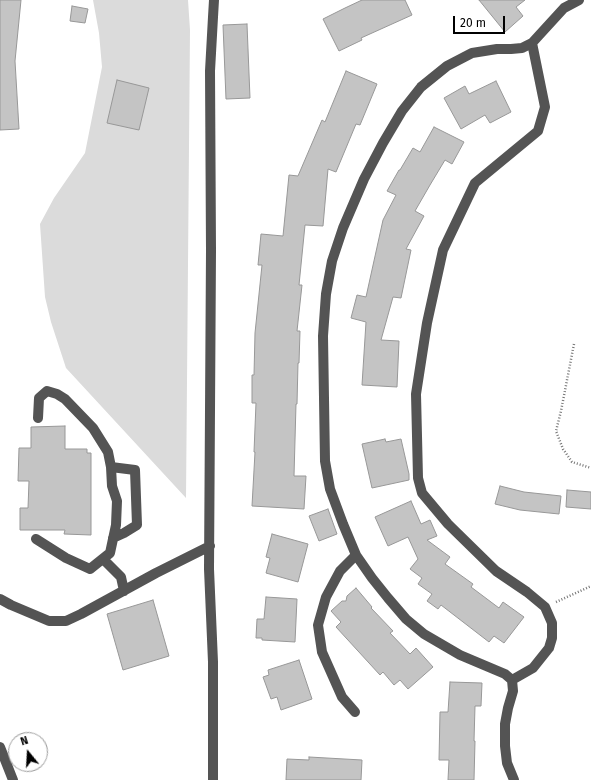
<!DOCTYPE html>
<style>
body{margin:0}
#map{position:relative;width:591px;height:780px;overflow:hidden;background:#fff;font-family:"Fira Sans",sans-serif}
canvas{display:block}
.north{position:absolute;left:8px;top:732px;width:40px;height:40px;box-sizing:border-box;background:#fff;border:1px solid #999;border-radius:50%;rotate:342deg;font-size:11px;font-weight:700;line-height:16px;text-align:center;color:#000}
.north::after{content:'';display:block;margin:auto;width:14px;height:18px;background:#000;clip-path:polygon(50% 0,100% 100%,50% 72%,0 100%)}
.scale{position:absolute;left:453px;top:16px;width:52px;height:18px;box-sizing:border-box;border:2px solid #000;border-top:0;padding-left:5px;font-size:12px;line-height:14px;white-space:nowrap;color:#000;-webkit-text-stroke:3px #fff;paint-order:stroke}
</style>
<div id="map">
<canvas width="591" height="780"></canvas>
<div class="north">N</div>
<div class="scale">20 m</div>
</div>
<script>
const context = document.querySelector('canvas').getContext('2d');
context.lineJoin = 'round';
function fill(path, color) { context.fillStyle = color; context.fill(path, 'evenodd'); }
const toPath = rows => new Path2D(rows.map(r => 'M' + r).join(''));
function trace(path, color, width, dash) { context.strokeStyle = color; context.lineWidth = width; context.lineCap = dash ? 'butt' : 'round'; context.setLineDash(dash || []); context.stroke(path); }
const green = toPath([
 [93,0,188,0,190,30,186,498,66,368,51,322,45,297,40,224,54,198,85,153,102,67,99,33]
]);
const building = toPath([
 [0,0,21,0,15,61,19,129,0,130,0,0],
 [362,0,405,0,412,15,361,38,362,40,339,51,323,19,345,8,362,0],
 [479,0,525,0,516,7,523,16,505,32,479,0],
 [72,6,88,9,85,23,70,21,72,6],
 [247,24,250,98,226,99,223,25,247,24],
 [346,71,377,84,360,125,356,124,336,172,328,169,323,226,305,225,299,285,302,285,297,331,300,331,299,363,298,363,297,404,296,404,294,476,306,476,304,509,252,506,255,452,254,452,256,403,252,403,252,375,254,375,255,333,262,265,258,265,261,234,283,236,289,175,298,176,322,120,325,122,346,71],
 [117,80,149,88,139,130,107,123,117,80],
 [496,81,511,112,490,123,485,115,461,129,444,98,465,86,469,94,496,81],
 [434,127,464,142,452,164,445,160,430,185,415,211,424,216,406,249,411,250,401,298,393,297,381,340,399,341,397,387,362,385,366,322,351,318,357,295,366,297,383,220,396,195,387,191,399,170,400,170,413,148,420,152,434,127],
 [65,426,65,449,87,449,87,453,91,453,91,535,64,534,65,530,20,530,20,508,28,508,29,481,18,481,19,448,31,448,31,427,65,426],
 [385,439,386,442,401,439,409,474,409,480,372,488,362,444,385,439],
 [500,486,524,492,561,496,559,514,520,510,495,504,500,486],
 [567,490,591,492,591,509,566,507,567,490],
 [411,501,421,524,430,520,437,536,427,540,450,557,445,564,473,584,471,587,499,608,503,602,524,617,504,643,494,636,489,642,441,605,438,609,427,601,432,594,418,584,422,578,410,569,418,559,408,537,388,546,375,517,411,501],
 [328,509,337,534,319,541,309,516,328,509],
 [272,534,308,544,298,582,266,573,270,558,266,557,272,534],
 [356,588,372,607,371,608,393,631,390,633,410,654,416,648,433,667,408,689,400,680,394,685,383,672,380,675,336,627,341,622,331,611,342,601,346,601,347,596,356,588],
 [266,597,297,599,295,642,262,640,262,638,256,638,257,619,264,619,266,597],
 [153,600,169,656,123,670,107,614,153,600],
 [299,660,312,699,281,710,277,697,271,699,263,677,269,675,268,670,299,660],
 [450,682,482,683,481,706,475,706,474,741,475,741,474,780,448,780,449,760,439,760,440,712,448,712,450,682],
 [309,757,362,760,361,780,286,780,287,759,309,760,309,757]
]);
const path = toPath([
 [574,344,561,411,556,431,563,449,572,462,591,468],
 [556,602,591,586]
]);
const minor = toPath([
 [111,467,135,470,137,525,124,533,113,538],
 [36,539,66,558,90,569,110,553,116,525,117,501,112,486,111,467,108,452,93,428,65,399,57,394,47,391,39,398,38,418],
 [103,559,121,577,124,591],
 [0,599,11,605,49,621,66,621,81,614,156,573,210,546],
 [512,680,533,668,549,648,552,638,552,623,545,607,527,592,496,571,448,524,422,493,418,478,416,394,427,323,443,250,475,183,538,131,545,107,532,43],
 [355,712,342,697,322,652,318,625,326,597,340,571,356,555],
 [0,747,13,780],
 [213,780,213,662,209,569,211,251,210,71,213,17,214,0],
 [514,780,507,763,505,746,505,724,508,708,513,691,512,680,505,674,460,655,424,634,406,619,388,598,372,578,356,555,343,524,330,489,325,461,323,336,326,294,332,261,343,228,364,179,383,143,402,111,421,87,447,66,472,53,497,49,511,49,522,48,532,43,564,8,579,0]
]);
fill(green, '#dbdbdb');
fill(building, '#c4c4c4');
trace(building, '#989898', 1);
trace(path, '#767676', 2.5, [1, 2]);
trace(minor, '#545454', 10);
</script>
